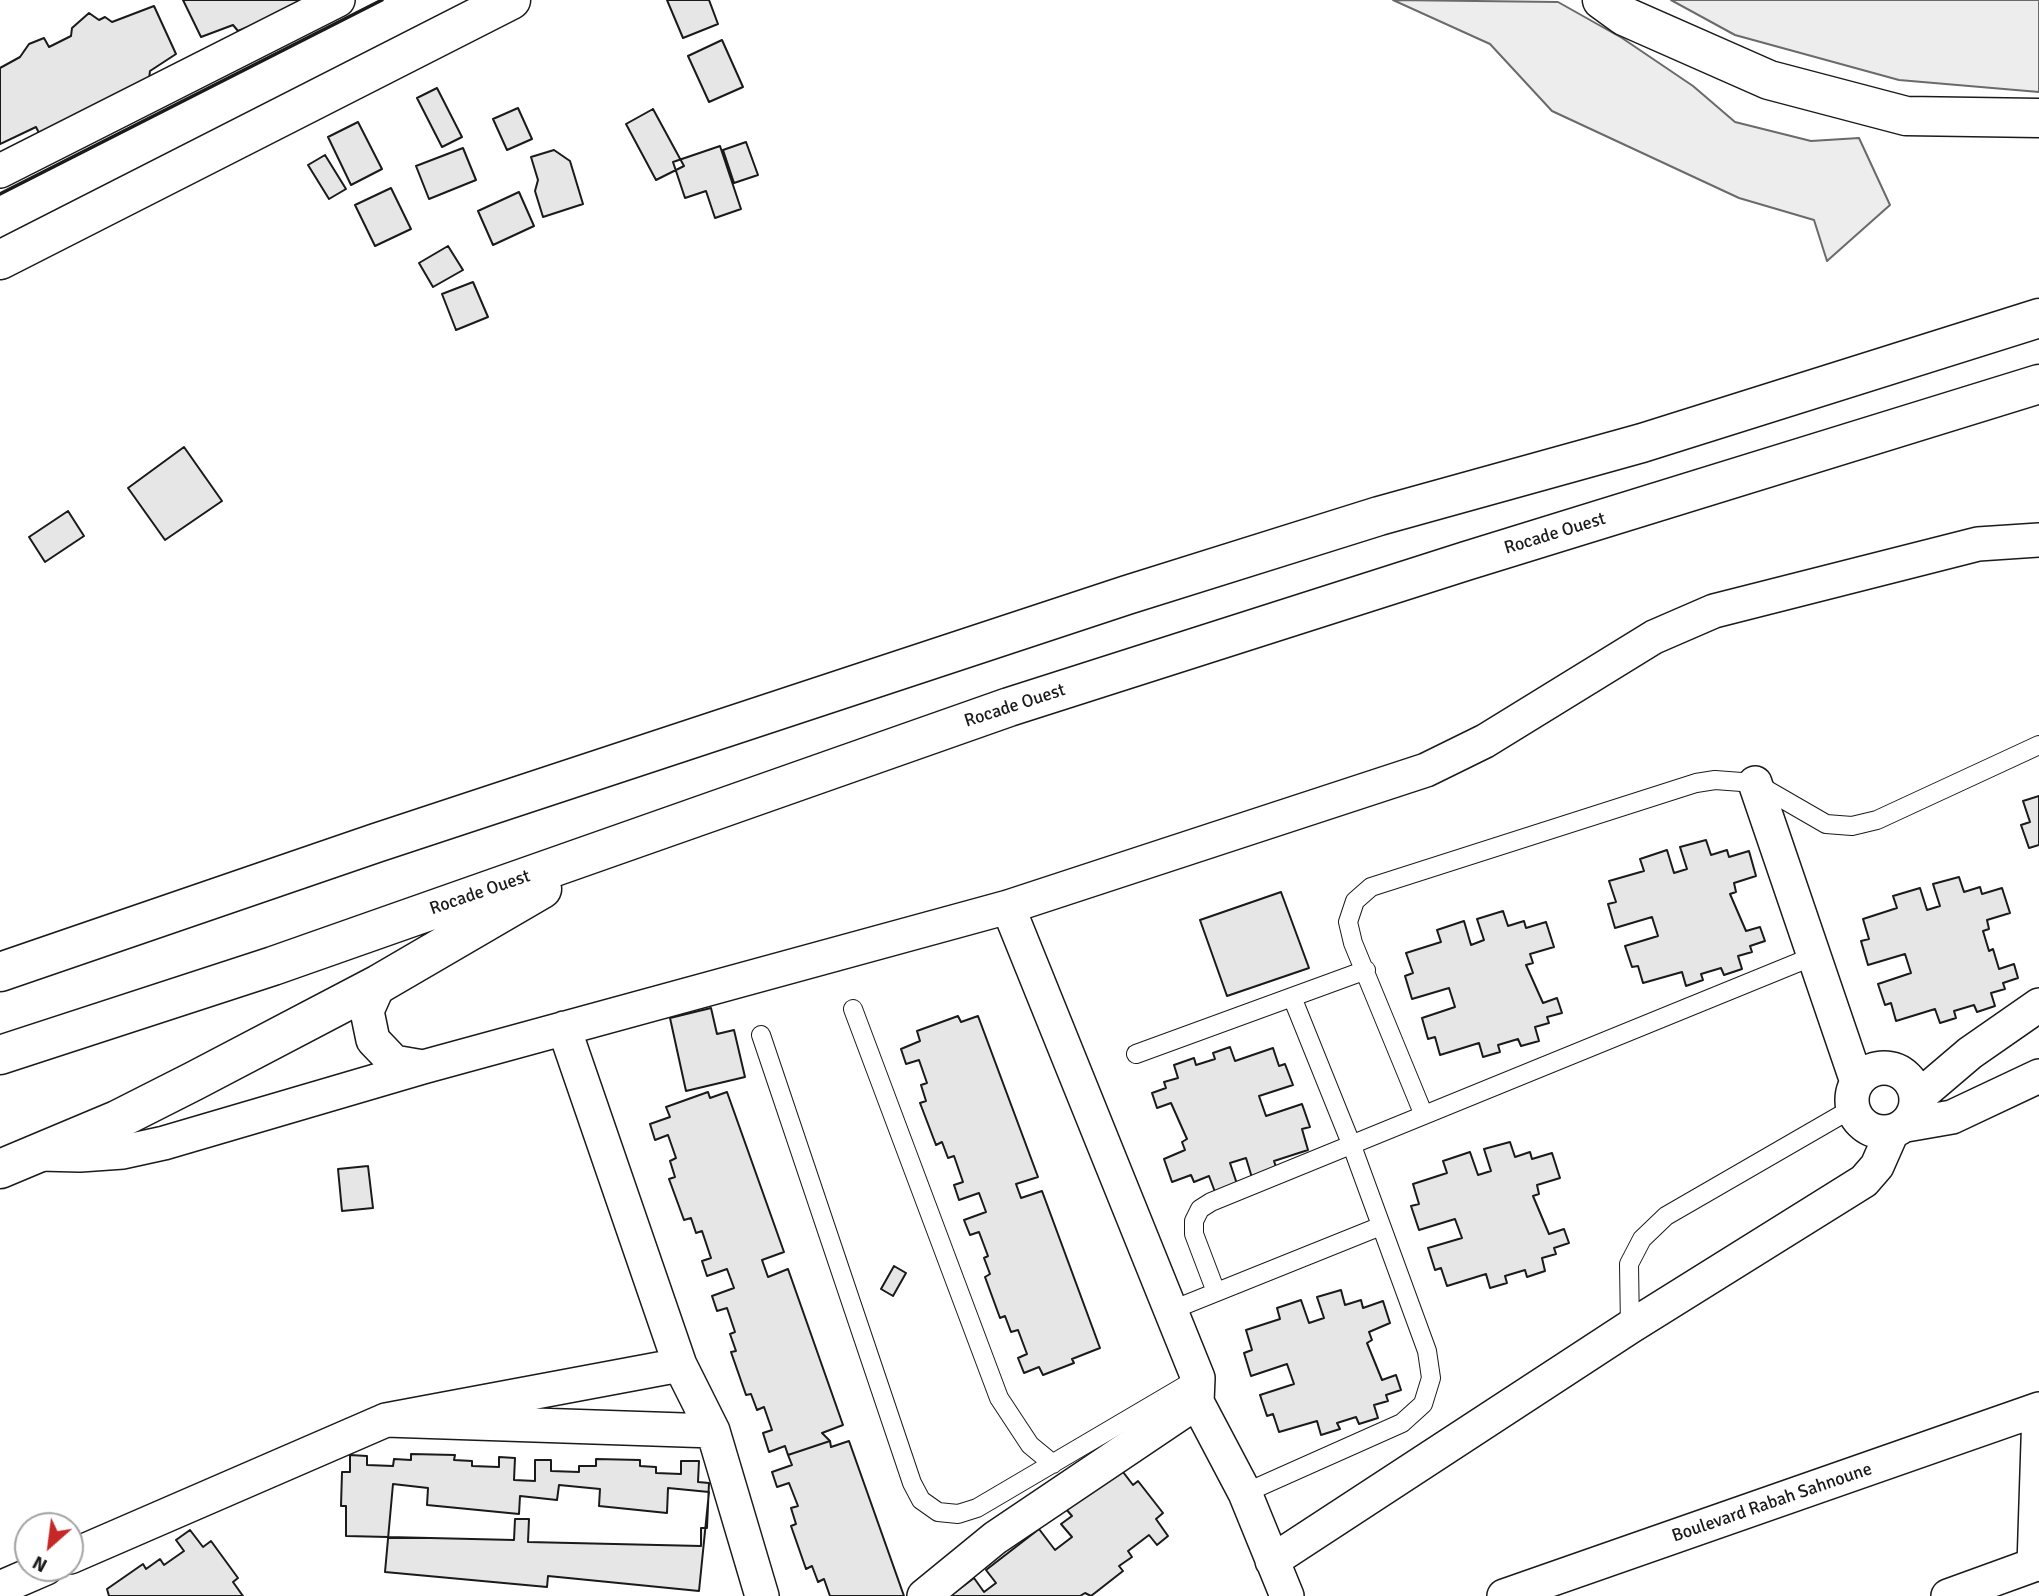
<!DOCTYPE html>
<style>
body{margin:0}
#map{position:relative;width:2039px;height:1596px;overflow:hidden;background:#fff;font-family:Signika,sans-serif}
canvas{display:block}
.north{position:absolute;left:14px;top:1512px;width:70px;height:70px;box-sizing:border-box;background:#fff;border:2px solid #a3a3a3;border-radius:50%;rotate:208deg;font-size:19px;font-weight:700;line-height:28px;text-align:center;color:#1a1a1a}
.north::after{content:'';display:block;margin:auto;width:24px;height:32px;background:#c62828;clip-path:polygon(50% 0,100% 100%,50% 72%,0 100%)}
</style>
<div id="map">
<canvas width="2039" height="1596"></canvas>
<div class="north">N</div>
</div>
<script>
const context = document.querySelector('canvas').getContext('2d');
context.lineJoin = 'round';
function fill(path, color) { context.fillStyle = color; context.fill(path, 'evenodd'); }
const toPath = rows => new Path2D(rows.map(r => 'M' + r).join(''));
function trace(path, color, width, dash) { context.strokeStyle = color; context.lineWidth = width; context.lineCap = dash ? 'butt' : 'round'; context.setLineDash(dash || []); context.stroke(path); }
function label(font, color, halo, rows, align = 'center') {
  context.font = font + ' Signika,sans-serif'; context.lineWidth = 5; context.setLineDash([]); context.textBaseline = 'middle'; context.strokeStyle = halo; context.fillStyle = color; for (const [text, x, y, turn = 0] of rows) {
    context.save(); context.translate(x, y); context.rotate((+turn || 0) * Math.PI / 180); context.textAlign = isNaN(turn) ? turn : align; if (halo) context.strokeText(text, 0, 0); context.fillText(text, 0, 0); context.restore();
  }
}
const green = toPath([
 [1393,0,1558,2,1622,38,1693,86,1735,122,1811,141,1859,138,1890,205,1827,261,1814,220,1739,198,1552,111,1490,44,1393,0],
 [1671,0,2039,0,2039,92,1899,80,1735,35,1671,0]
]);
const building = toPath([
 [183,0,314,0,238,31,233,25,201,37,183,0],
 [667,0,709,0,718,24,683,38,667,0],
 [154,6,176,54,150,71,149,79,39,133,36,127,0,144,0,68,20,57,29,44,44,38,49,47,71,36,72,28,89,13,99,20,105,17,112,22,154,6],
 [722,40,743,87,709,102,688,56,722,40],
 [437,88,462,137,442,147,417,98,437,88],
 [518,108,532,139,507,150,493,119,518,108],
 [653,109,684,166,656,180,626,124,653,109],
 [358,122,382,169,351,185,328,137,358,122],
 [746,142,758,175,734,183,723,150,746,142],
 [720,146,741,209,715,218,706,191,685,198,673,162,720,146],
 [463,148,476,180,429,199,416,166,463,148],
 [554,150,570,161,583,204,543,217,535,191,538,180,531,157,554,150],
 [325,155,346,189,329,199,308,165,325,155],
 [391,188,411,229,375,246,355,205,391,188],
 [519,192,534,226,493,245,478,211,519,192],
 [448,246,463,270,433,287,419,263,448,246],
 [473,282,488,317,456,330,442,294,473,282],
 [184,447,222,501,165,540,128,488,184,447],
 [68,511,84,536,45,562,29,537,68,511],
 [2039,796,2039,845,2029,848,2021,825,2030,822,2023,801,2039,796],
 [1706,840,1711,855,1727,850,1729,857,1749,851,1756,876,1734,883,1736,892,1730,894,1746,931,1760,927,1765,941,1750,946,1752,952,1738,956,1742,969,1724,975,1721,968,1701,974,1703,980,1686,986,1682,972,1643,983,1638,966,1632,967,1625,946,1658,936,1652,917,1615,928,1608,904,1616,902,1609,881,1644,871,1640,859,1667,850,1674,873,1687,869,1680,847,1706,840],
 [1959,877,1964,892,1980,887,1982,894,2002,888,2010,913,1987,920,1989,929,1983,931,1989,951,1993,949,1999,969,2014,964,2018,978,2003,983,2005,989,1991,993,1995,1006,1977,1012,1974,1005,1954,1011,1956,1018,1940,1023,1935,1009,1896,1021,1891,1003,1885,1005,1878,984,1911,973,1905,954,1868,965,1861,941,1869,939,1863,919,1897,908,1893,896,1920,888,1927,910,1940,906,1933,884,1959,877],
 [1281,892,1309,968,1227,996,1200,920,1281,892],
 [1503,911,1508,926,1524,921,1526,928,1546,922,1554,947,1530,954,1533,963,1526,965,1543,1003,1557,998,1562,1013,1547,1017,1549,1023,1535,1027,1539,1041,1521,1046,1518,1039,1498,1045,1500,1052,1483,1057,1479,1043,1440,1055,1435,1037,1428,1039,1422,1018,1455,1007,1449,988,1412,999,1405,976,1413,973,1406,953,1441,942,1437,930,1464,921,1471,945,1484,940,1477,919,1503,911],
 [711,1008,717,1034,734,1030,745,1077,686,1091,670,1018,711,1008],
 [958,1016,961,1022,978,1016,1038,1177,1016,1184,1021,1198,1042,1191,1100,1348,1072,1359,1074,1363,1043,1375,1039,1367,1024,1373,1018,1358,1027,1354,1018,1330,1011,1332,1005,1316,1000,1318,985,1277,990,1274,984,1258,988,1256,979,1232,970,1235,964,1220,986,1212,979,1193,959,1200,954,1185,963,1182,954,1156,948,1158,942,1142,936,1145,920,1103,926,1101,921,1085,927,1083,919,1060,906,1064,901,1049,920,1041,917,1031,958,1016],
 [1230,1047,1235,1061,1273,1048,1279,1066,1285,1064,1293,1085,1259,1096,1266,1116,1302,1104,1310,1127,1302,1129,1308,1150,1274,1161,1278,1173,1253,1181,1246,1158,1230,1163,1237,1184,1215,1192,1209,1176,1194,1182,1191,1175,1172,1182,1164,1159,1185,1150,1182,1142,1187,1139,1171,1103,1157,1108,1152,1093,1166,1088,1164,1082,1178,1078,1174,1065,1194,1058,1196,1065,1215,1059,1213,1053,1230,1047],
 [708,1092,710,1098,727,1092,784,1252,762,1260,768,1277,788,1269,843,1425,822,1433,830,1441,788,1455,785,1446,769,1452,763,1433,772,1430,764,1407,757,1410,751,1394,746,1395,731,1352,736,1351,730,1334,735,1332,727,1308,717,1311,712,1296,734,1288,727,1269,707,1276,702,1261,711,1258,702,1231,696,1233,691,1218,684,1220,669,1179,675,1177,670,1161,676,1158,668,1135,655,1140,650,1124,670,1117,666,1107,708,1092],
 [1510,1142,1515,1157,1530,1152,1532,1159,1552,1153,1560,1178,1537,1185,1539,1194,1533,1196,1549,1234,1564,1229,1569,1243,1554,1248,1556,1254,1542,1258,1545,1271,1527,1277,1525,1270,1505,1276,1507,1283,1490,1288,1486,1274,1447,1286,1441,1268,1435,1270,1428,1248,1462,1238,1455,1219,1419,1230,1411,1206,1419,1204,1413,1184,1447,1173,1443,1161,1470,1152,1478,1175,1491,1171,1484,1149,1510,1142],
 [368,1166,373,1208,342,1211,338,1169,368,1166],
 [894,1266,906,1273,893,1296,881,1289,894,1266],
 [1341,1290,1345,1305,1361,1300,1363,1308,1383,1301,1390,1323,1369,1332,1372,1340,1367,1343,1382,1380,1396,1375,1401,1390,1386,1395,1388,1401,1374,1405,1378,1418,1359,1424,1356,1417,1337,1423,1340,1429,1321,1435,1317,1421,1279,1432,1273,1414,1267,1416,1260,1395,1294,1384,1287,1364,1251,1376,1244,1353,1252,1350,1246,1330,1280,1319,1277,1308,1301,1300,1309,1323,1324,1318,1317,1297,1341,1290],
 [830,1441,831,1447,849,1441,904,1596,830,1596,824,1579,818,1582,812,1566,806,1569,791,1526,796,1524,791,1508,798,1506,789,1483,777,1487,772,1472,792,1465,788,1455,830,1441],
 [411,1454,455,1455,454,1460,472,1461,472,1466,499,1467,499,1457,515,1458,514,1480,535,1481,535,1460,551,1460,551,1471,579,1472,579,1466,596,1466,596,1459,640,1460,640,1466,656,1467,656,1473,681,1474,681,1461,699,1461,698,1482,709,1483,707,1528,701,1528,701,1546,528,1542,529,1519,515,1519,514,1540,346,1536,346,1506,341,1506,342,1472,350,1472,350,1455,367,1456,367,1465,393,1466,394,1459,411,1460,411,1454],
 [1120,1468,1133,1485,1138,1481,1163,1513,1156,1519,1168,1536,1157,1545,1149,1535,1128,1551,1132,1557,1119,1566,1123,1571,1091,1596,1085,1593,1080,1596,950,1596,974,1578,984,1592,996,1583,986,1570,1039,1529,1055,1550,1072,1537,1061,1524,1072,1516,1066,1509,1120,1468],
 [393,1484,428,1488,427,1505,519,1514,520,1496,557,1500,559,1485,600,1489,599,1506,667,1513,668,1488,709,1492,699,1591,548,1576,547,1587,385,1572,393,1484],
 [190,1530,203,1547,211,1541,238,1578,233,1582,243,1596,109,1596,107,1589,143,1564,146,1569,160,1559,164,1565,184,1551,176,1540,190,1530]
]);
const lane = toPath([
 [853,1009,999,1398,1030,1445,1053,1464],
 [761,1035,912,1483,921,1500,938,1512,958,1514,977,1508,1198,1378],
 [1136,1054,1366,970],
 [1423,1113,1353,943,1348,922,1355,901,1371,887,1696,783,1715,780,1755,783,1826,824,1852,826,1877,820,2039,745],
 [1216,1292,1194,1234,1194,1221,1200,1209,1211,1202,1814,956],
 [1172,1310,1381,1226],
 [1630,1327,1629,1264,1642,1239,1666,1216,1853,1108],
 [1245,1493,1402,1423,1423,1404,1431,1378,1427,1351,1352,1146,1292,997]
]);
const street = toPath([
 [0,171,338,0],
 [1755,783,1857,1082],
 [1008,907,1198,1378,1197,1402,1245,1493,1287,1596],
 [379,984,367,1011,373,1040,394,1062,423,1067],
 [564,1028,680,1365,713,1431,762,1596],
 '1852 1100a32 32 0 1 1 64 0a32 32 0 1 1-64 0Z',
 [1916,1099,1970,1053,2039,1005],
 [1906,1125,1952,1117,2039,1076],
 [40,1154,80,1155,123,1152,164,1143,423,1067,1008,907,1426,770,1485,741,1654,637,1714,611,1978,544,2039,540],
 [680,1365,386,1420,713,1431],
 [70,1557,386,1420],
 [1272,1561,1630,1327,1864,1181,1877,1166,1892,1132],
 [2034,1565,2039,1411],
 [0,1588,46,1568],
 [924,1596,995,1538,1197,1402],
 [1504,1596,2039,1409],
 [1948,1596,2039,1563]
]);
const secondary = toPath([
 [1602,0,1624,16,1769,80,1906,116,2039,118],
 [0,260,511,0]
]);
const highway = toPath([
 [0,972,376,843,1127,595,1379,516,1642,443,2039,318],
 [0,1055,273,966,1009,707,1466,561,2039,384],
 [0,1169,117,1120,194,1081,379,984,542,889]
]);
const wall = toPath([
 [0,194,382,0]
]);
const streetNames = [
 ["Rocade Ouest",1555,534,-17],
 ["Rocade Ouest",1015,706,-18],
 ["Rocade Ouest",480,893,-19],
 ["Boulevard Rabah Sahnoune",1772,1503,-19]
];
fill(green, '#ededed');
trace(green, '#6a6a6a', 2);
fill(building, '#e6e6e6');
trace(building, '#1a1a1a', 2);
trace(lane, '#1a1a1a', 20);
trace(street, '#1a1a1a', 36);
trace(secondary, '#1a1a1a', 41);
trace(highway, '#1a1a1a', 41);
trace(lane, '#fff', 18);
trace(street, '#fff', 33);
trace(secondary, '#fff', 38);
trace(highway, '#fff', 38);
trace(wall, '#1a1a1a', 3.5);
label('18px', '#1a1a1a', '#fff', streetNames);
</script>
